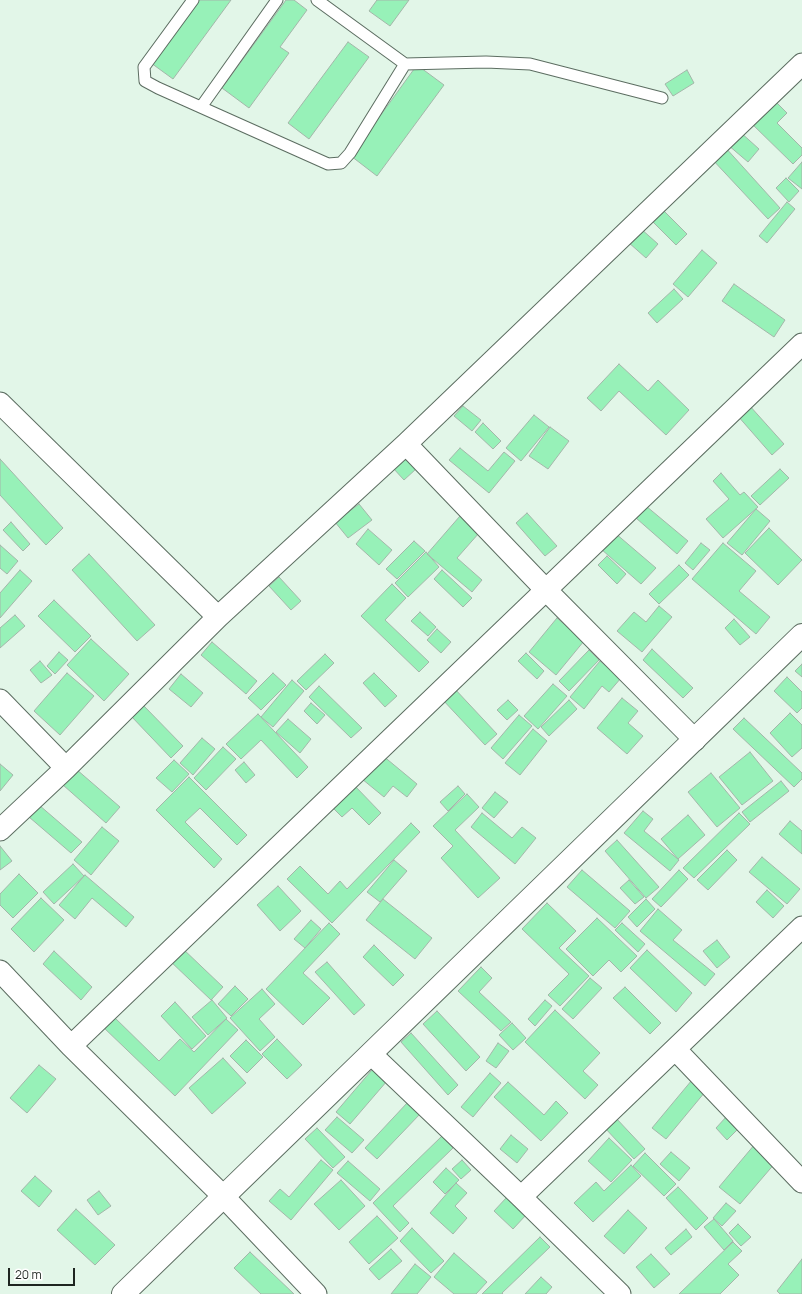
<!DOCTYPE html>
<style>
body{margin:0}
#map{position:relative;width:802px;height:1294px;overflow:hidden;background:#e2f6e8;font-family:Manrope,sans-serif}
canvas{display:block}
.scale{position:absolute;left:8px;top:1268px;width:67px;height:18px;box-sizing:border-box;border:2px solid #1e2520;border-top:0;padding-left:5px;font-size:12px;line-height:14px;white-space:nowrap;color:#1e2520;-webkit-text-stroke:3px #fff;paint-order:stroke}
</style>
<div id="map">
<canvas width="802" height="1294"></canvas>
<div class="scale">20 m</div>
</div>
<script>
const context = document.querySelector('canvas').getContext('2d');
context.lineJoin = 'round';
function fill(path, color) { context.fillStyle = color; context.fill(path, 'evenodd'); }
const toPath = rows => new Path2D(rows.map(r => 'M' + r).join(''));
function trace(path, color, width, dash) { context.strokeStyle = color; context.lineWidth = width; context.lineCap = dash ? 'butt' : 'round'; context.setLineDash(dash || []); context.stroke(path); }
const building = toPath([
 [198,0,231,0,173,79,151,63,198,0],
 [286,0,294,0,307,10,280,47,289,53,249,108,222,88,286,0],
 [377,0,409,0,390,26,369,11,377,0],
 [348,42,369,57,309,139,288,123,348,42],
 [417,65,444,85,377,176,351,156,417,65],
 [687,70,694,83,673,96,665,84,687,70],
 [773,99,787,113,777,123,802,148,802,155,793,164,750,122,773,99],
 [739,131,759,149,748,162,728,145,739,131],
 [724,146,780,208,768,219,711,158,724,146],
 [802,162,802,189,788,178,802,162],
 [786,178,799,191,789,202,776,188,786,178],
 [787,202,795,209,767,243,759,236,787,202],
 [660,207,687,234,676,245,649,218,660,207],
 [640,228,658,244,646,258,628,242,640,228],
 [702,250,717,263,688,297,673,284,702,250],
 [734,284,785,320,774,337,722,301,734,284],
 [674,289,683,299,657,323,648,313,674,289],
 [619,364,648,391,658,380,689,410,666,435,619,391,601,411,587,398,619,364],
 [749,405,784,444,772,455,737,415,749,405],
 [463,406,481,420,472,431,454,416,463,406],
 [534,415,549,427,521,461,506,448,534,415],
 [483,423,501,441,493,449,475,432,483,423],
 [550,427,569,441,548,469,529,456,550,427],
 [460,448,488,471,504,452,515,461,489,493,449,460,460,448],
 [405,457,416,469,404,480,393,468,405,457],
 [0,459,63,528,46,545,0,495,0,459],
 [780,469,789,478,760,505,751,496,780,469],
 [721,473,740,495,744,492,758,507,723,538,706,519,729,499,713,481,721,473],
 [359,504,372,520,348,538,335,522,359,504],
 [646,506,688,541,677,554,636,518,646,506],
 [756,509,770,521,742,555,727,543,756,509],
 [527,513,557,546,545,556,516,523,527,513],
 [460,516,479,533,457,558,482,580,472,592,427,554,460,516],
 [11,522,30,544,23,551,3,530,11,522],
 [769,528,802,560,778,585,745,553,769,528],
 [368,529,392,550,379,565,356,544,368,529],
 [615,533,656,568,641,584,601,549,615,533],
 [414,541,425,551,397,579,386,569,414,541],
 [701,543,710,550,693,570,685,563,701,543],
 [723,543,756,571,739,591,770,617,756,634,692,579,723,543],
 [0,545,18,561,7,574,0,568,0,545],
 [426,552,439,567,408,597,395,583,426,552],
 [89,554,155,625,137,641,72,570,89,554],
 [607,556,626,574,617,584,598,565,607,556],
 [679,565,689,575,659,604,649,594,679,565],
 [20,570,32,581,0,618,0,593,20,570],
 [442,570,472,598,463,607,434,579,442,570],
 [279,577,301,601,291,610,269,586,279,577],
 [392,584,406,598,385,620,429,662,419,672,361,616,392,584],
 [54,600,91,636,75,652,38,616,54,600],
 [659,606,672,617,642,652,617,631,634,612,646,622,659,606],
 [420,612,436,627,428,636,411,621,420,612],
 [15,615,25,626,0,648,0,628,15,615],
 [557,618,584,641,556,675,529,652,557,618],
 [734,619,750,637,740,645,725,628,734,619],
 [437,629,451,642,441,653,427,640,437,629],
 [91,639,129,674,104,701,67,665,91,639],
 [212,642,257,681,246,694,201,655,212,642],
 [652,649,693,688,683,698,643,660,652,649],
 [589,650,599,660,569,691,559,681,589,650],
 [59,652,68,660,55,674,47,666,59,652],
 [526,653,544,671,537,679,518,661,526,653],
 [325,654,334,663,306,690,297,681,325,654],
 [40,661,52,675,41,683,30,670,40,661],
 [600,661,621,678,609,692,602,686,584,709,570,697,600,661],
 [802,664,802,677,795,671,802,664],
 [67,673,94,696,60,735,34,711,67,673],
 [273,673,286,685,261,710,248,698,273,673],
 [374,673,397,696,385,707,363,683,374,673],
 [181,674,203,693,191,707,169,689,181,674],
 [787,677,802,692,802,708,797,713,774,691,787,677],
 [292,680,304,691,273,727,261,717,292,680],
 [553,684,567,696,538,729,524,716,553,684],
 [319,686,362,728,351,738,309,697,319,686],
 [454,688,497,734,485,745,442,699,454,688],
 [622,698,638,711,628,723,643,736,627,754,597,728,622,698],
 [508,700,518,710,507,720,497,710,508,700],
 [569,700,577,709,549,736,541,727,569,700],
 [311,703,325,715,317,724,304,711,311,703],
 [143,705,183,746,171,758,131,716,143,705],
 [790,713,802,725,802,748,792,757,770,733,790,713],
 [258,714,308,767,297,778,261,740,241,759,226,744,258,714],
 [519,715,532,726,503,759,491,748,519,715],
 [744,718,802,773,802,779,794,787,733,729,744,718],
 [288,719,311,739,300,753,276,732,288,719],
 [533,729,547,741,520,775,505,763,533,729],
 [202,738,215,749,193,775,180,763,202,738],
 [223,747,236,759,206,790,194,778,223,747],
 [750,752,773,781,742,805,719,777,750,752],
 [382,755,417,784,407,797,393,786,384,797,362,779,382,755],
 [174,760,189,774,172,792,156,778,174,760],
 [244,762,255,775,246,783,235,770,244,762],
 [0,764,13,775,0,791,0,764],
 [76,769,120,807,106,823,63,785,76,769],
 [711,773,740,808,717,827,688,792,711,773],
 [189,777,247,835,237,845,200,808,185,822,222,859,214,868,156,810,189,777],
 [781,781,789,791,750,822,742,812,781,781],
 [353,784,381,813,369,825,352,808,342,817,331,806,353,784],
 [458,786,465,794,448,811,440,802,458,786],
 [495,792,508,802,494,818,482,808,495,792],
 [467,794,479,807,455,830,500,878,478,898,441,858,453,846,433,826,467,794],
 [39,805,82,842,71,853,29,817,39,805],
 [643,811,653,819,644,831,679,860,670,871,624,833,643,811],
 [482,813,512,838,522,827,536,838,515,864,471,827,482,813],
 [739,813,750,824,694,878,683,868,739,813],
 [688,815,705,835,678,859,661,839,688,815],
 [790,821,802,831,802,854,779,834,790,821],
 [411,823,420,832,332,923,287,879,300,866,328,894,340,881,347,889,411,823],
 [102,827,119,841,91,875,74,860,102,827],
 [617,840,659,887,646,898,605,851,617,840],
 [0,846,12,861,0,870,0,846],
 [727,850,737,860,708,890,697,880,727,850],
 [762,857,800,889,787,904,749,872,762,857],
 [394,860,407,871,380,902,367,892,394,860],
 [73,864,84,876,54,904,43,892,73,864],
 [582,870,630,911,615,928,567,887,582,870],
 [679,870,688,879,661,907,652,899,679,870],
 [19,874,38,893,13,918,0,905,0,894,19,874],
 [85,875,134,917,126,927,92,898,75,919,59,905,85,875],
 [629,880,644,897,635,904,620,888,629,880],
 [278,886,301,911,280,931,257,905,278,886],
 [767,890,784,906,773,918,756,902,767,890],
 [41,898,64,920,34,952,11,929,41,898],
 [383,899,432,938,415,959,366,920,383,899],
 [646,899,655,909,637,927,628,917,646,899],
 [547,903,576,931,559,948,589,976,560,1006,548,995,569,974,522,929,547,903],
 [658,909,682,930,673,940,715,974,705,986,640,931,658,909],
 [597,918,637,956,621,972,609,960,593,976,566,949,597,918],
 [311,920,321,929,305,948,294,939,311,920],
 [329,923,340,934,303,973,330,998,303,1025,266,989,329,923],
 [622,923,645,944,638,952,615,930,622,923],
 [717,940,730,957,717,968,703,951,717,940],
 [374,945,404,975,393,986,363,957,374,945],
 [181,947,223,987,211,1000,169,960,181,947],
 [647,950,692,993,676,1012,630,968,647,950],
 [54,951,92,987,81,1000,43,964,54,951],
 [327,962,365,1005,354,1015,315,972,327,962],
 [481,967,492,978,479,992,511,1022,501,1031,458,991,481,967],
 [590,978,602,988,573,1019,562,1009,590,978],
 [235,986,248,999,231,1016,218,1004,235,986],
 [625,987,661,1023,650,1034,613,998,625,987],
 [262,989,275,1004,259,1019,275,1037,260,1051,230,1018,262,989],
 [212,1000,227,1018,208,1035,192,1017,212,1000],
 [545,1000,552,1006,535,1026,528,1019,545,1000],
 [175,1002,206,1036,192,1049,161,1016,175,1002],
 [555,1010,600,1053,583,1071,598,1085,585,1099,525,1042,555,1010],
 [437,1011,480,1057,466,1071,423,1024,437,1011],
 [112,1015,159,1061,180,1039,194,1052,226,1019,238,1030,175,1096,102,1026,112,1015],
 [512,1023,526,1038,513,1050,499,1035,512,1023],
 [411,1033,458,1085,448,1095,401,1042,411,1033],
 [277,1039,302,1065,287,1079,262,1054,277,1039],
 [246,1040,263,1057,247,1073,230,1056,246,1040],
 [498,1043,509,1051,496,1068,486,1061,498,1043],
 [223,1058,246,1083,212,1114,189,1088,223,1058],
 [377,1064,387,1081,350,1124,336,1112,377,1064],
 [39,1065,56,1079,27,1113,10,1098,39,1065],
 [490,1073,501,1083,473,1117,461,1107,490,1073],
 [692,1080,705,1092,666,1139,652,1128,692,1080],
 [508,1082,544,1115,556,1101,568,1113,541,1141,494,1097,508,1082],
 [408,1102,420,1114,377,1159,365,1148,408,1102],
 [727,1116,739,1128,727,1140,716,1128,727,1116],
 [337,1117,364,1140,352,1153,325,1130,337,1117],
 [615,1117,645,1149,634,1159,604,1127,615,1117],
 [317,1128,345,1157,333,1168,305,1139,317,1128],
 [511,1135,528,1149,517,1163,500,1149,511,1135],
 [442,1136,453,1148,393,1206,409,1223,400,1232,373,1203,442,1136],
 [609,1138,632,1160,611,1182,588,1161,609,1138],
 [755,1144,776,1162,740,1204,719,1187,755,1144],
 [671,1152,690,1168,679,1181,660,1164,671,1152],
 [645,1153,676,1184,664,1196,633,1166,645,1153],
 [321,1160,333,1170,291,1220,269,1201,280,1189,289,1197,321,1160],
 [462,1160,471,1170,461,1179,452,1169,462,1160],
 [348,1161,380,1189,370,1201,337,1173,348,1161],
 [631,1165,641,1176,593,1222,574,1203,596,1182,604,1191,631,1165],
 [446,1168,459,1180,445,1194,433,1182,446,1168],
 [35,1176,52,1191,39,1207,21,1191,35,1176],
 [341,1180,365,1206,339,1230,314,1204,341,1180],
 [456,1183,467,1193,455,1206,467,1218,453,1234,430,1213,456,1183],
 [678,1187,708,1218,696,1230,666,1198,678,1187],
 [99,1191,111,1206,98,1215,87,1200,99,1191],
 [507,1197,526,1215,513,1229,494,1211,507,1197],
 [726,1203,736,1211,722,1226,713,1218,726,1203],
 [76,1209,115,1245,95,1265,57,1230,76,1209],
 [628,1210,647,1228,624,1254,604,1236,628,1210],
 [377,1216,398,1238,369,1264,349,1242,377,1216],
 [714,1219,733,1241,724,1250,704,1227,714,1219],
 [738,1224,751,1237,741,1246,729,1233,738,1224],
 [412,1228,444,1261,431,1273,400,1241,412,1228],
 [686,1229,692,1237,671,1255,665,1248,686,1229],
 [540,1237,550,1247,502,1293,503,1294,482,1294,540,1237],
 [733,1242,742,1251,728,1264,739,1275,720,1294,679,1294,733,1242],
 [391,1249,402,1261,379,1280,369,1269,391,1249],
 [250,1252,294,1294,261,1294,234,1268,250,1252],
 [454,1253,487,1282,476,1294,454,1294,434,1277,454,1253],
 [651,1254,670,1274,654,1288,636,1267,651,1254],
 [802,1259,802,1294,780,1294,777,1291,802,1259],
 [415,1264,431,1277,417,1294,391,1294,415,1264],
 [541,1277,552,1287,546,1294,525,1294,541,1277]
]);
const lane = toPath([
 [193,0,144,67,145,81,158,88,328,164,341,163,350,153,405,64,486,62,530,64,662,98],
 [317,0,405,64],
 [201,107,277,0]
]);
const street = toPath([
 [0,403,218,617],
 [406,444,545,589,695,740],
 [0,700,66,768],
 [0,830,66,768,218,617,406,444,802,64],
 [0,971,71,1046,223,1196,316,1294],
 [71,1046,802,344],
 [675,1049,802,1182],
 [371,1054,521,1197,620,1294],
 [521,1197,802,927]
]);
const secondary = toPath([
 [123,1294,802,635]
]);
fill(building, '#97f1b8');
trace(building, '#a3b6a9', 1);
trace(lane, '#5c6d61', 13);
trace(street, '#5c6d61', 23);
trace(secondary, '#5c6d61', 24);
trace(lane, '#fff', 11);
trace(street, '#fff', 21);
trace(secondary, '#fff', 22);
</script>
